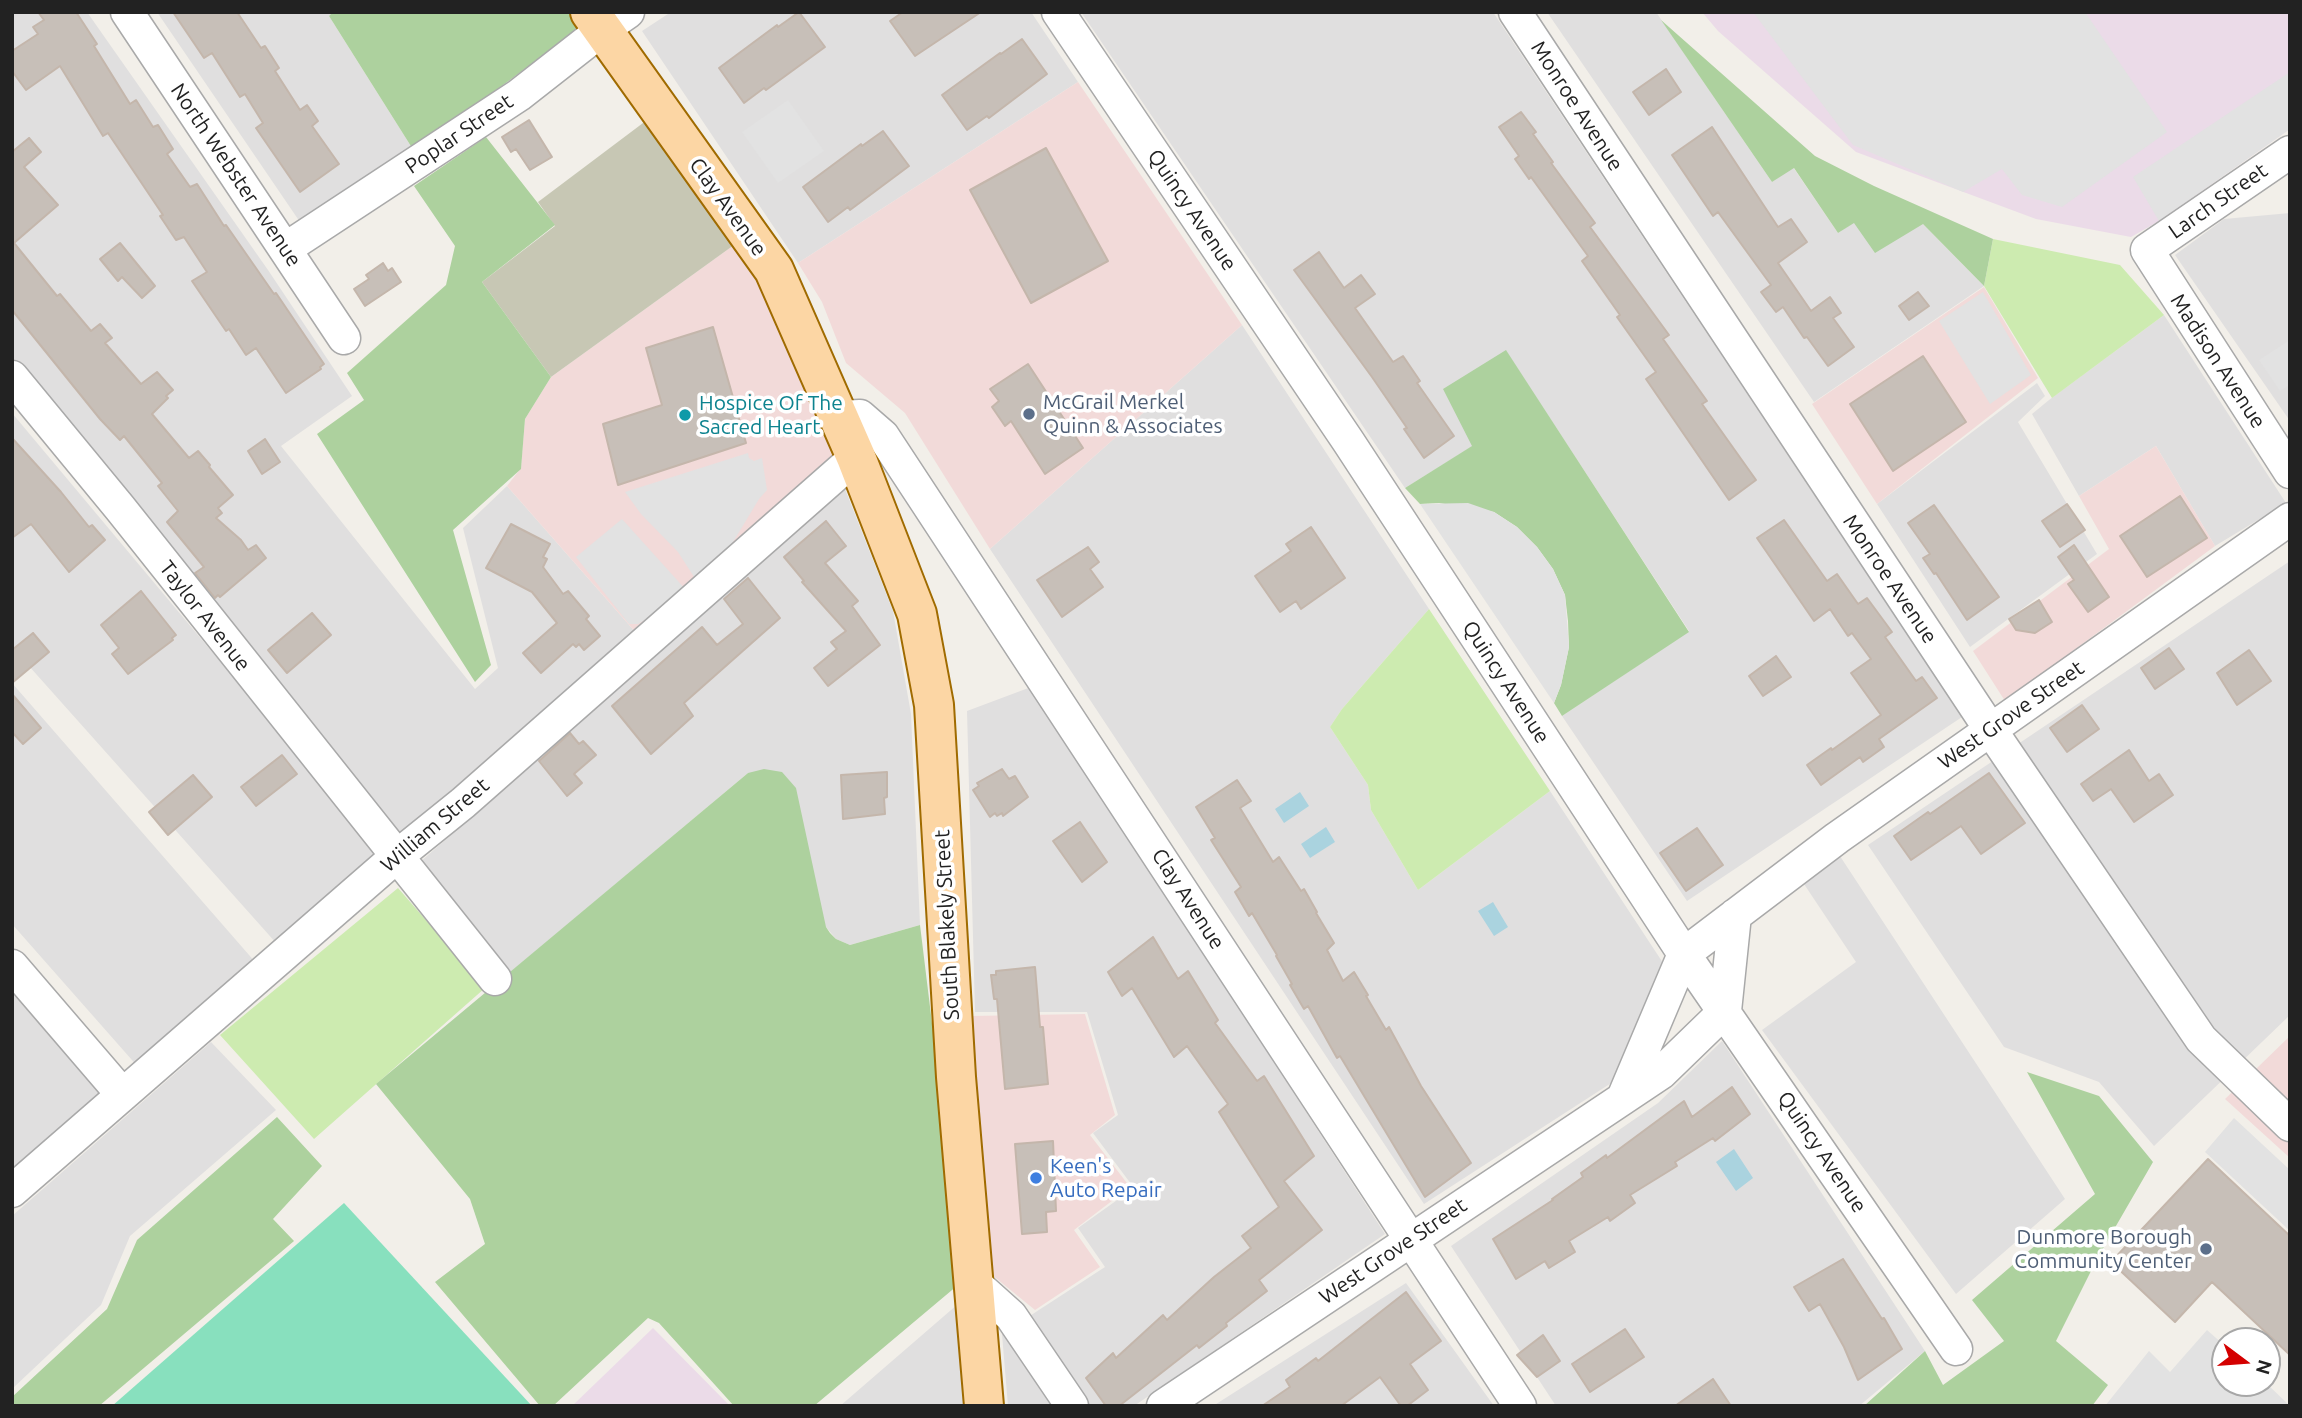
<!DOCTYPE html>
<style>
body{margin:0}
#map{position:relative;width:2302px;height:1418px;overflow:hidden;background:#f2efe9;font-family:Ubuntu,sans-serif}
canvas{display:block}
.frame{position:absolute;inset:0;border:14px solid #222;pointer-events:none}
.north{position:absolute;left:2211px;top:1327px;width:70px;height:70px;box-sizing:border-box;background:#fff;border:2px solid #a7a7a7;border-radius:50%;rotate:106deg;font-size:19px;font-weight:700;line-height:28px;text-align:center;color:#222}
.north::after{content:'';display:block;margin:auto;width:24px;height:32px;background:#d40000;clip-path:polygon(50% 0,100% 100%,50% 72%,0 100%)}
</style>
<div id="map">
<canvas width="2302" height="1418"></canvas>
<div class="frame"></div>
<div class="north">N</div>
</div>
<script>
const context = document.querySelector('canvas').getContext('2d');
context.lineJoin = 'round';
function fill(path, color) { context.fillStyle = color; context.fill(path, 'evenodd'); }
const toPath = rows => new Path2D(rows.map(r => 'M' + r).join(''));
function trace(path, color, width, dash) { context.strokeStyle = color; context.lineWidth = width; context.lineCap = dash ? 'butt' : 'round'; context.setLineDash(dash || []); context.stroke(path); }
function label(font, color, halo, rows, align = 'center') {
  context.font = font + ' Ubuntu,sans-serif'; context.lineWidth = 7; context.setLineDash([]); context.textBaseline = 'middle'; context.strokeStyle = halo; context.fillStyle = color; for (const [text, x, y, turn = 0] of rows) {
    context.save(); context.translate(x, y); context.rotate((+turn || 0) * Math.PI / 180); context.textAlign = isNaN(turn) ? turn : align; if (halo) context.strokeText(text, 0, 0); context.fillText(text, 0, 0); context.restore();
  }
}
const residential = toPath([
 [12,12,87,12,268,270,352,396,281,446,475,689,498,668,463,528,507,486,638,635,401,839,12,357],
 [157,12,333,12,329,16,414,151,302,225],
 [671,12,1031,12,1078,82,798,263,642,31],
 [1081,12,1493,12,1962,717,1687,901,1562,716,1689,631,1506,351,1473,446,1405,488],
 [1547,12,1656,12,1772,182,1793,167,1838,233,1854,222,1923,224,1984,286,1814,402],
 [2290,213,2290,421,2175,255,2224,219],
 [2164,315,2286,503,2215,546,2156,446,2079,496,2032,414,2049,400],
 [1242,325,1429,609,1342,709,1330,727,1368,785,1371,810,1418,890,1550,791,1667,969,1619,1078,1424,1204,990,549],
 [2037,383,2045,396,2018,422,2097,554,1970,647,1877,504],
 [12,413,383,856,277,944,12,647],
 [845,489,893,611,911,714,920,925,850,945,836,939,826,927,748,773,494,986,403,877],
 [2290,561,2290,1015,2154,1146,2099,1082,2004,1047,1868,845],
 [12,683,256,963,139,1068,12,924],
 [1031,687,1385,1234,1134,1406,1008,1406,1002,1334,1105,1267,1078,1228,1134,1188,1093,1133,1118,1115,1087,1012,975,1012,967,711],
 [1836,850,2065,1199,1956,1294,1762,1030,1856,962,1800,878],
 [12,993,102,1096,12,1177],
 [1722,1041,1925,1351,1859,1406,1556,1406,1451,1246,1658,1103],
 [211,1042,276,1110,130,1236,101,1305,12,1389,12,1216],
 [1406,1283,1494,1406,1213,1406],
 [958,1304,964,1406,840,1406]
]);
const commercial = toPath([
 [1078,82,1242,325,990,549,905,413,846,363,822,302,798,263],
 [734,245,773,302,836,462,638,635,507,486,521,468,525,419,551,377],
 [1984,287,2038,378,1877,504,1812,404],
 [2156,446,2215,546,2005,701,1973,651,2109,549,2079,496],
 [1085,1014,1115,1115,1090,1135,1130,1187,1074,1230,1100,1267,1035,1310,991,1274,971,1016],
 [2290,1036,2290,1158,2225,1099]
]);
const industrial = toPath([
 [1702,12,2290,12,2290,129,2159,221,2131,237,2036,219,1856,152,1718,31],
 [653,1328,730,1406,572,1406]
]);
const construction = toPath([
 [647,120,734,245,551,377,482,282,555,226,538,202]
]);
const grass = toPath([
 [1993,239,2120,265,2164,315,2052,398,1984,286],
 [1429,609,1550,791,1418,890,1371,810,1368,785,1330,727,1342,709],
 [398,888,485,988,314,1139,220,1035]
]);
const forest = toPath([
 [333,12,570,12,580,28,414,151,329,16],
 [1661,20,1815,156,1874,186,1993,239,1984,286,1923,224,1875,253,1854,223,1838,233,1794,168,1772,182],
 [486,137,555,225,482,282,551,377,525,419,521,469,453,530,491,665,475,682,317,434,364,400,347,373,446,285,455,246,414,186],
 [1506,350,1689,632,1562,716,1554,703,1561,685,1569,647,1568,621,1565,595,1553,569,1537,547,1517,527,1494,512,1439,503,1420,504,1405,488,1472,446,1443,389],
 [764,769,782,772,796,788,826,927,830,933,836,939,850,945,920,925,942,1105,958,1285,814,1406,734,1406,659,1323,648,1318,553,1406,540,1406,435,1282,485,1244,470,1199,376,1084,748,773],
 [2027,1072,2099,1096,2153,1162,2098,1257,2056,1341,2108,1385,2092,1406,1864,1406,1925,1351,1943,1385,2004,1341,1972,1300,2095,1194],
 [277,1117,322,1166,273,1219,294,1241,99,1406,12,1406,12,1397,107,1309,137,1240]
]);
const pitch = toPath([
 [344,1203,532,1406,112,1406]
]);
const parking = toPath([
 [1753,12,2085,12,2167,132,2062,207,2022,195,2002,169,1963,192,1853,145],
 [2290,72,2290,129,2159,221,2133,177],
 [788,100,824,151,778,183,742,132],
 [1983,292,2031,375,1990,404,1939,321],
 [2290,340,2290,385,2280,391,2259,360],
 [748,453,749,458,754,461,762,458,767,490,759,499,721,562,696,580,678,552,641,514,625,492],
 [1468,503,1494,512,1517,527,1537,547,1553,569,1565,595,1569,647,1561,685,1554,703,1420,504],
 [622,519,687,591,651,622,648,618,638,624,629,624,576,557],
 [2234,1118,2290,1170,2290,1231,2205,1152],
 [2207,1330,2225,1346,2225,1383,2266,1383,2290,1406,2105,1406,2149,1351,2170,1372]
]);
const water = toPath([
 [1300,792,1309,806,1284,823,1275,809],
 [1326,827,1335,842,1310,858,1301,844],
 [1493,902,1508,927,1494,936,1478,911],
 [1734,1149,1753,1178,1736,1191,1716,1162]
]);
const building = toPath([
 [38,12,76,12,97,44,94,46,130,104,136,100,153,127,158,125,173,149,167,154,190,187,197,184,224,226,226,225,274,294,276,293,324,364,320,367,321,369,286,393,256,348,246,355,229,329,226,331,192,281,207,272,184,237,176,240,160,216,163,215,108,133,103,136,60,66,26,90,12,71,12,51,38,34,33,27,44,20,38,12],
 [173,12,237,12,261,48,265,46,279,68,275,71,300,110,307,105,318,121,312,126,339,164,300,192,256,128,263,123,245,94,240,97,212,53,204,58,173,12],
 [799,12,825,47,766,90,764,88,744,103,719,68,777,25,778,27,799,12],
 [903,12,981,12,915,56,890,21,903,12],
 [1022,39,1047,74,989,118,987,116,967,130,942,95,1000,53,1001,54,1022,39],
 [1666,69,1681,92,1649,115,1633,92,1666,69],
 [1521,112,1536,132,1533,134,1553,162,1551,163,1595,223,1590,227,1669,335,1663,339,1707,401,1702,404,1756,480,1729,500,1646,379,1656,372,1617,317,1620,315,1582,261,1588,256,1531,177,1529,179,1515,159,1519,156,1499,127,1521,112],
 [529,120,552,157,530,170,516,149,511,152,502,137,529,120],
 [1712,127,1778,227,1791,219,1807,242,1778,263,1811,311,1830,297,1841,313,1833,318,1854,347,1828,366,1807,337,1804,338,1783,307,1776,312,1761,292,1771,285,1718,212,1713,216,1672,155,1712,127],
 [883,131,909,166,850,210,848,207,828,222,803,187,861,144,862,146,883,131],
 [29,138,41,152,24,167,58,205,14,243,57,296,60,294,91,331,100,324,112,338,105,343,141,384,157,372,173,390,166,396,168,398,152,414,189,458,198,451,210,465,209,467,233,495,218,508,222,513,216,518,241,540,248,550,256,545,266,558,220,597,218,595,215,598,195,573,204,567,167,522,178,511,158,486,162,483,124,436,120,440,100,419,12,310,12,152,29,138],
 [1046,148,1108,261,1031,303,970,190,1046,148],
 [120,243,155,286,142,298,122,277,118,281,100,259,120,243],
 [1319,252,1344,288,1361,275,1375,294,1355,308,1393,362,1403,356,1420,381,1417,383,1454,436,1424,458,1404,429,1407,428,1372,377,1294,270,1319,252],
 [383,263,388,271,392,268,401,282,365,306,354,289,369,279,366,275,383,263],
 [1918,292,1929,306,1909,320,1899,306,1918,292],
 [713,327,746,443,618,485,603,424,662,405,646,348,713,327],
 [1923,356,1966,422,1893,471,1850,404,1923,356],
 [1028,364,1083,448,1045,474,1011,421,1005,426,992,407,999,401,990,389,1028,364],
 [12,438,61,492,89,527,92,525,105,540,69,572,31,524,12,538,12,438],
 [265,439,280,462,262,474,248,451,265,439],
 [2180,496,2207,538,2147,577,2120,536,2180,496],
 [2067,504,2085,530,2060,547,2042,521,2067,504],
 [1934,505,1999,597,1967,620,1936,573,1934,574,1923,558,1930,554,1908,523,1934,505],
 [1784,520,1827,581,1837,574,1858,604,1867,598,1892,632,1885,637,1916,681,1922,677,1937,698,1879,739,1884,747,1863,762,1860,757,1821,785,1807,765,1831,748,1832,750,1881,715,1851,673,1871,659,1852,633,1848,636,1830,609,1814,621,1757,538,1784,520],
 [826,521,846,546,825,563,858,601,852,606,880,645,828,686,814,668,837,649,831,642,846,631,802,582,804,581,784,557,826,521],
 [511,524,550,544,543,557,547,559,543,567,563,594,568,591,589,616,586,619,600,636,584,650,579,644,576,647,573,644,541,673,523,653,557,623,532,592,486,568,511,524],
 [1311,527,1345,578,1301,609,1296,601,1280,612,1255,576,1291,551,1286,544,1311,527],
 [2074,545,2109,597,2088,612,2068,584,2074,580,2058,557,2074,545],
 [1088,547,1099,562,1090,569,1103,587,1062,617,1037,580,1088,547],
 [748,578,780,618,684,703,693,716,651,754,612,706,702,627,717,645,743,624,724,599,748,578],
 [141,591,176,635,172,638,173,640,128,674,112,654,119,648,101,625,141,591],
 [2039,600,2052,622,2035,633,2016,630,2009,619,2039,600],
 [312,613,331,635,287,673,268,650,312,613],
 [33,633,49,652,12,683,12,650,33,633],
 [2169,648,2184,669,2155,689,2141,668,2169,648],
 [2249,650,2271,681,2237,705,2217,673,2249,650],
 [1776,656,1791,677,1763,696,1749,676,1776,656],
 [12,694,41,728,23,744,12,732,12,694],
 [2082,705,2099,729,2067,752,2050,728,2082,705],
 [570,733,579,744,583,741,596,755,574,774,582,783,567,796,539,761,570,733],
 [2129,750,2149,781,2159,774,2173,795,2134,822,2111,789,2093,801,2081,784,2129,750],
 [282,755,297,774,256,806,241,787,282,755],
 [1002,769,1009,779,1015,776,1028,797,1003,816,1002,813,997,816,995,813,990,817,973,790,979,786,977,783,1002,769],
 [887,772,887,797,884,798,885,814,843,819,841,775,887,772],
 [1989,773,2025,823,1981,854,1961,826,1911,860,1894,836,1928,812,1930,814,1989,773],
 [193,775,212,797,168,835,149,812,193,775],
 [1237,780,1251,801,1240,808,1273,862,1279,857,1301,891,1304,889,1317,912,1316,913,1334,943,1327,950,1343,981,1354,972,1368,995,1366,996,1386,1030,1389,1027,1421,1086,1471,1163,1425,1197,1340,1056,1337,1058,1308,1006,1304,1009,1290,985,1292,984,1276,956,1277,955,1252,913,1249,916,1235,892,1241,887,1211,840,1215,838,1196,807,1237,780],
 [1080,822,1107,862,1082,882,1053,841,1080,822],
 [1697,828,1723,865,1686,891,1660,853,1697,828],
 [1153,937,1178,979,1188,971,1218,1020,1215,1023,1257,1081,1264,1076,1314,1156,1284,1181,1322,1230,1259,1280,1267,1291,1226,1323,1227,1326,1199,1348,1197,1345,1119,1406,1106,1406,1086,1378,1113,1353,1116,1358,1163,1315,1167,1320,1214,1277,1251,1248,1242,1236,1279,1207,1219,1112,1228,1104,1187,1046,1174,1057,1132,988,1122,996,1108,972,1153,937],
 [1035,967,1040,1027,1043,1027,1048,1084,1005,1089,997,999,994,999,991,975,996,975,996,971,1035,967],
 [1732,1087,1750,1114,1715,1141,1713,1138,1675,1162,1677,1166,1630,1195,1635,1203,1610,1221,1608,1217,1569,1241,1575,1252,1549,1268,1545,1261,1516,1279,1493,1239,1553,1200,1552,1199,1583,1177,1581,1173,1606,1155,1607,1158,1684,1101,1692,1117,1732,1087],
 [1053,1141,1056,1211,1046,1212,1047,1232,1022,1234,1015,1144,1053,1141],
 [2208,1159,2290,1236,2290,1355,2212,1282,2175,1322,2111,1262,2208,1159],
 [1843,1259,1882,1319,1884,1318,1902,1349,1858,1380,1844,1347,1820,1304,1809,1311,1794,1287,1843,1259],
 [1406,1292,1441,1341,1410,1364,1428,1390,1407,1406,1401,1406,1380,1377,1341,1406,1262,1406,1290,1387,1286,1380,1316,1358,1318,1361,1406,1292],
 [1625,1329,1644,1357,1590,1392,1572,1364,1625,1329],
 [1543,1335,1560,1361,1537,1377,1517,1355,1543,1335],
 [1713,1379,1731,1406,1675,1406,1713,1379]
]);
const minor = toPath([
 [127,12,344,338],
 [1058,12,1348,441,1684,954,1956,1349],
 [1515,12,1990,729,2201,1039,2290,1125],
 [2290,152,2147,250,2290,472],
 [285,249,519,95,602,30,628,12],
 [12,377,120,508,495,979],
 [839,417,860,416,883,436,1520,1406],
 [12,966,122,1094],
 [1623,1098,1684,954,1837,838,2290,519],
 [12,1191,396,857,463,803,856,457],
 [972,1281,1011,1316,1072,1406],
 [1163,1406,1661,1073,1725,1011,1735,915]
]);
const major = toPath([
 [590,12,774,270,856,457,917,614,934,705,956,1077,984,1406]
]);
const markers = [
 [1029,414,7,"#5c6f8a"],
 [685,415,7,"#0f9aa8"],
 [1036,1178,7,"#3f7fe0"],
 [2206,1249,7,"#5c6f8a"]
];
const streetNames = [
 ["Monroe Avenue",1577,106,57],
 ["Poplar Street",459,134,-34],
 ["North Webster Avenue",236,175,56],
 ["Larch Street",2218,201,-35],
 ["Clay Avenue",728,207,54],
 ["Quincy Avenue",1192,210,56],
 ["Madison Avenue",2218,361,57],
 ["Monroe Avenue",1890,579,56],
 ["Taylor Avenue",205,616,52],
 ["Quincy Avenue",1506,682,57],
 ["West Grove Street",2011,715,-35],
 ["William Street",435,825,-40],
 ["Clay Avenue",1188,899,57],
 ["South Blakely Street",947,925,-93],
 ["Quincy Avenue",1822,1152,56],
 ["West Grove Street",1393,1251,-34]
];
const serviceNames = [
 ["McGrail Merkel",1043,402],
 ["Quinn & Associates",1043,426],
 ["Dunmore Borough",2192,1237,"right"],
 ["Community Center",2192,1261,"right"]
];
const cultureNames = [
 ["Hospice Of The",699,403],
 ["Sacred Heart",699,427]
];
const shopNames = [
 ["Keen's",1050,1166],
 ["Auto Repair",1050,1190]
];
fill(residential, '#e0dfdf');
fill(commercial, '#f2dad9');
fill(industrial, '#ebdbe8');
fill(construction, '#c7c7b4');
fill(grass, '#cdebb0');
fill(forest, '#add19e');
fill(pitch, '#88e0be');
fill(parking, '#e2e2e2');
fill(water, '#aad3df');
fill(building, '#c7bfb8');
trace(building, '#c4b6ab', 2);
trace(minor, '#a9a9a9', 35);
trace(major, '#a06b00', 42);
trace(minor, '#fff', 32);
trace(major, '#fcd6a4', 38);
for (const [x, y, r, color] of markers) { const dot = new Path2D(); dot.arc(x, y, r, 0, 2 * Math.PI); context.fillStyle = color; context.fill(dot); trace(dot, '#fff', 2.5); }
label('21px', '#222', '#fff', streetNames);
label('21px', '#4e5e75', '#fff', serviceNames, 'left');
label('21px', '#0d838f', '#fff', cultureNames, 'left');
label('21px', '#366cbe', '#fff', shopNames, 'left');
</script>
